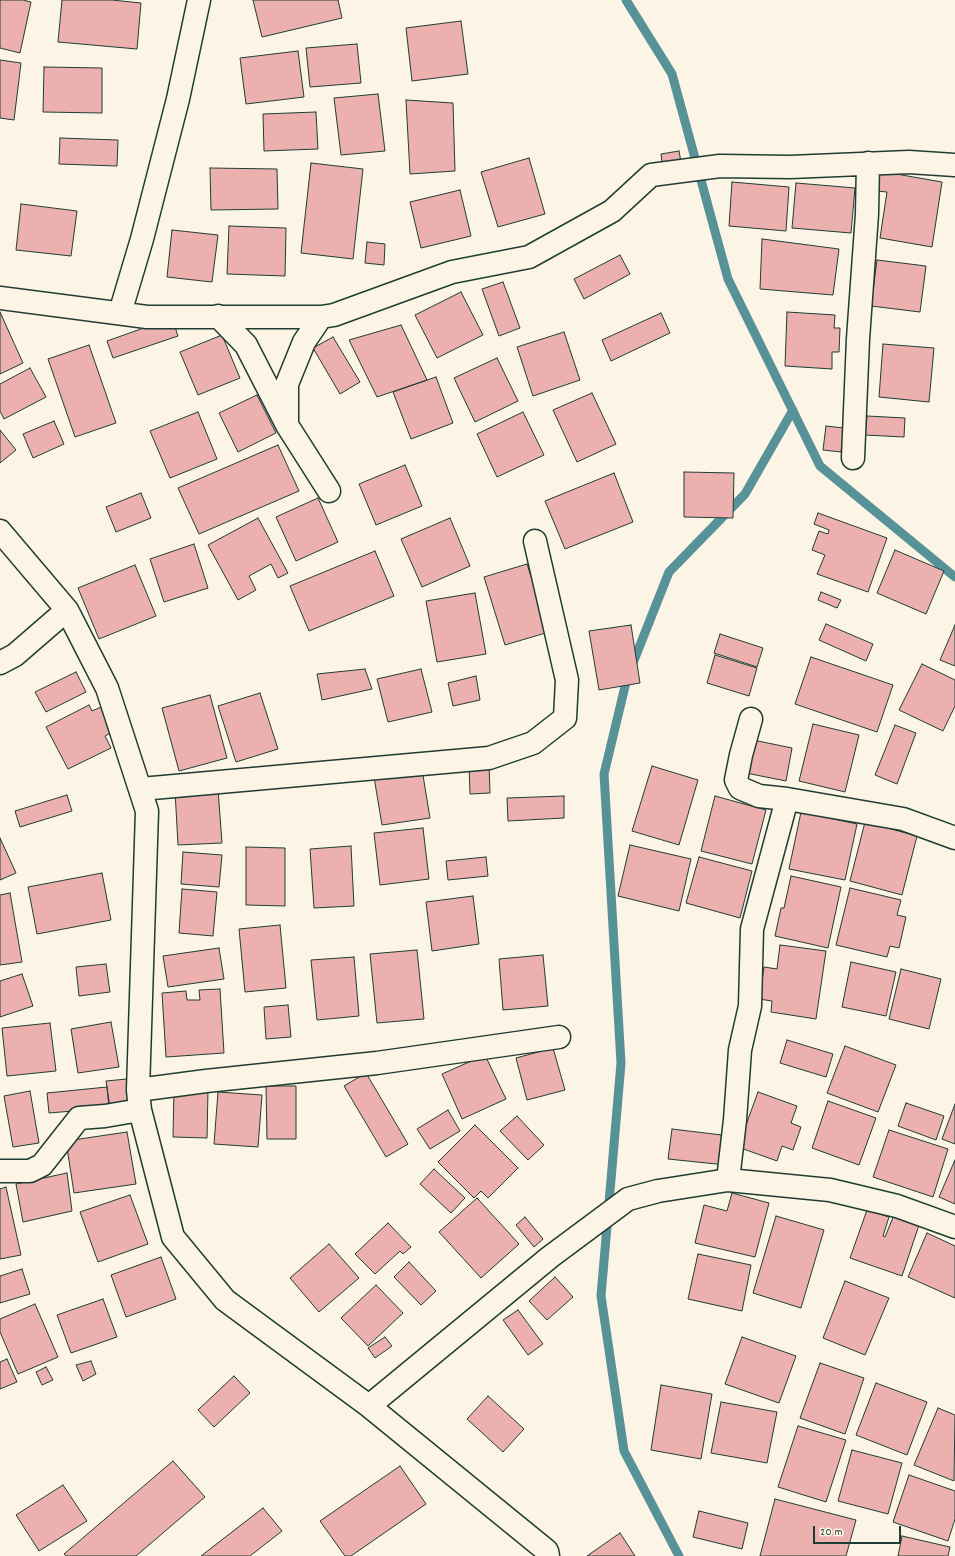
<!DOCTYPE html>
<style>
body{margin:0}
#map{position:relative;width:955px;height:1556px;overflow:hidden;background:#fcf5e5;font-family:Dekko,sans-serif}
canvas{display:block}
.scale{position:absolute;left:813px;top:1526px;width:88px;height:18px;box-sizing:border-box;border:2px solid #1f3d34;border-top:0;padding-left:5px;font-size:12px;line-height:14px;white-space:nowrap;color:#1f3d34;-webkit-text-stroke:3px #fcf5e5;paint-order:stroke}
</style>
<div id="map">
<canvas width="955" height="1556"></canvas>
<div class="scale">20 m</div>
</div>
<script>
const context = document.querySelector('canvas').getContext('2d');
context.lineJoin = 'round';
const toPath = rows => new Path2D(rows.map(r => 'M' + r).join(''));
function trace(path, color, width, dash) { context.strokeStyle = color; context.lineWidth = width; context.lineCap = dash ? 'butt' : 'round'; context.setLineDash(dash || []); context.stroke(path); }
function fill(path, color) { context.fillStyle = color; context.fill(path, 'evenodd'); }
const stream = toPath([
 [626,0,672,74,728,279,820,466,955,577],
 [679,1556,624,1451,601,1296,621,1063,604,774,627,678,669,572,745,494,793,410]
]);
const building = toPath([
 [0,0,23,0,31,2,20,53,0,48,0,0],
 [62,0,112,0,141,3,137,49,58,42,62,0],
 [253,0,338,0,342,18,262,37,253,0],
 [461,21,468,74,412,81,406,28,461,21],
 [357,44,361,83,310,87,306,48,357,44],
 [298,51,304,97,246,104,240,58,298,51],
 [0,60,21,63,14,120,0,118,0,60],
 [44,67,102,68,102,113,43,112,44,67],
 [378,94,385,151,341,155,334,98,378,94],
 [406,100,453,103,455,171,410,174,406,100],
 [316,112,318,149,264,151,263,114,316,112],
 [60,138,118,140,117,166,59,164,60,138],
 [679,151,682,168,663,171,661,154,679,151],
 [529,158,545,214,498,227,481,172,529,158],
 [311,163,363,169,353,259,301,253,311,163],
 [210,168,277,169,278,209,211,210,210,168],
 [879,171,942,182,932,247,880,238,887,192,876,191,879,171],
 [732,182,789,187,786,231,729,226,732,182],
 [796,183,855,188,851,233,792,228,796,183],
 [460,190,471,236,421,248,410,202,460,190],
 [21,204,77,211,71,256,16,250,21,204],
 [229,226,286,228,285,276,227,274,229,226],
 [172,230,218,235,212,282,167,277,172,230],
 [762,239,839,249,833,295,760,289,762,239],
 [367,242,385,244,384,265,365,263,367,242],
 [620,255,630,274,584,299,574,279,620,255],
 [877,260,926,266,920,312,871,306,877,260],
 [503,282,520,328,499,336,482,289,503,282],
 [461,292,483,335,437,358,415,315,461,292],
 [0,312,23,363,0,374,0,312],
 [787,312,835,315,834,328,840,328,839,352,832,352,832,369,785,366,787,312],
 [661,313,670,333,611,361,602,340,661,313],
 [172,318,178,336,113,358,107,341,172,318],
 [401,325,427,380,377,397,349,340,401,325],
 [564,332,580,380,533,396,517,347,564,332],
 [222,335,240,378,198,395,180,352,222,335],
 [333,337,360,382,340,394,313,348,333,337],
 [883,344,934,348,929,402,879,397,883,344],
 [89,345,116,423,75,437,48,359,89,345],
 [497,358,518,401,475,422,454,378,497,358],
 [30,368,46,397,4,419,0,411,0,384,30,368],
 [436,377,453,423,411,439,393,392,436,377],
 [592,393,616,444,577,462,553,410,592,393],
 [257,395,276,433,238,452,219,413,257,395],
 [198,412,217,459,170,478,150,431,198,412],
 [523,412,544,455,497,477,477,434,523,412],
 [867,416,905,418,904,437,865,435,867,416],
 [54,421,64,444,33,458,23,434,54,421],
 [826,426,844,428,841,452,823,450,826,426],
 [0,430,16,450,0,463,0,430],
 [278,445,299,491,199,534,178,488,278,445],
 [405,465,422,506,376,525,359,484,405,465],
 [684,472,734,473,733,518,684,517,684,472],
 [614,473,633,522,565,549,545,501,614,473],
 [141,493,151,518,116,532,106,507,141,493],
 [318,498,338,542,296,561,276,517,318,498],
 [818,513,887,538,868,592,817,574,825,555,812,550,819,531,828,534,829,530,814,524,818,513],
 [258,518,288,573,278,578,271,564,249,576,256,590,238,600,208,545,258,518],
 [450,518,470,566,422,587,401,539,450,518],
 [194,544,208,588,164,602,150,559,194,544],
 [895,550,944,571,926,614,877,593,895,550],
 [375,551,394,596,309,631,290,586,375,551],
 [527,564,549,632,505,645,484,577,527,564],
 [135,565,156,616,99,639,78,588,135,565],
 [821,592,841,600,837,608,818,600,821,592],
 [475,593,486,654,437,662,426,601,475,593],
 [826,624,873,644,866,661,819,640,826,624],
 [631,625,640,683,599,690,589,631,631,625],
 [955,625,955,666,940,660,955,625],
 [720,634,763,648,757,667,714,653,720,634],
 [715,655,757,668,749,696,707,683,715,655],
 [811,657,893,685,877,732,795,704,811,657],
 [922,664,955,680,955,706,943,731,899,710,922,664],
 [365,669,372,689,322,700,317,674,365,669],
 [421,669,432,712,388,722,377,679,421,669],
 [76,672,86,692,46,712,35,692,76,672],
 [476,676,480,700,453,706,448,683,476,676],
 [260,693,278,749,236,762,218,706,260,693],
 [210,695,227,758,179,771,162,708,210,695],
 [89,705,92,711,101,707,114,731,105,736,111,748,68,769,46,727,89,705],
 [813,724,859,735,845,792,799,781,813,724],
 [895,725,916,733,897,784,875,775,895,725],
 [753,740,792,748,786,781,746,773,753,740],
 [489,763,490,793,470,794,469,764,489,763],
 [652,766,698,780,679,845,632,831,652,766],
 [422,769,430,818,382,825,374,777,422,769],
 [218,789,222,843,178,845,175,791,218,789],
 [67,795,72,811,20,827,15,811,67,795],
 [564,796,564,818,508,821,507,798,564,796],
 [715,796,766,810,752,864,701,851,715,796],
 [801,812,857,824,845,880,789,869,801,812],
 [865,822,917,836,902,895,850,881,865,822],
 [423,828,429,879,380,885,374,833,423,828],
 [0,838,16,873,0,880,0,838],
 [630,845,691,859,679,911,618,896,630,845],
 [351,846,354,906,314,908,310,849,351,846],
 [246,847,285,848,285,906,246,905,246,847],
 [183,852,222,855,219,887,181,884,183,852],
 [486,857,488,876,448,880,446,861,486,857],
 [699,857,752,871,740,918,686,903,699,857],
 [102,873,111,920,37,934,28,887,102,873],
 [791,876,841,887,828,948,775,936,781,908,784,908,791,876],
 [850,888,901,900,897,915,906,917,899,948,890,946,887,957,836,945,850,888],
 [182,889,217,892,213,936,179,933,182,889],
 [10,893,22,962,0,965,0,895,10,893],
 [473,896,479,944,432,951,426,902,473,896],
 [280,925,286,988,245,992,239,929,280,925],
 [780,945,826,951,816,1019,771,1012,772,1001,759,999,764,967,777,969,780,945],
 [219,948,224,979,168,987,163,956,219,948],
 [417,950,424,1019,377,1023,370,954,417,950],
 [543,955,548,1006,503,1010,499,959,543,955],
 [354,957,359,1016,317,1020,311,960,354,957],
 [851,962,896,972,886,1016,842,1007,851,962],
 [106,964,110,992,79,996,76,967,106,964],
 [901,969,941,979,929,1029,889,1019,901,969],
 [22,974,33,1006,0,1017,0,981,22,974],
 [220,989,224,1053,166,1057,162,993,186,991,187,1000,200,1000,199,990,220,989],
 [288,1005,291,1037,266,1039,264,1007,288,1005],
 [111,1022,119,1067,78,1073,71,1029,111,1022],
 [50,1023,56,1071,7,1076,2,1028,50,1023],
 [787,1040,833,1054,826,1077,780,1063,787,1040],
 [845,1046,896,1065,878,1112,827,1093,845,1046],
 [553,1048,565,1090,527,1100,516,1058,553,1048],
 [485,1055,506,1099,462,1119,442,1074,485,1055],
 [366,1073,408,1144,386,1157,344,1086,366,1073],
 [127,1079,130,1106,110,1108,106,1081,127,1079],
 [266,1086,296,1086,296,1139,267,1139,266,1086],
 [107,1087,109,1108,49,1113,47,1093,107,1087],
 [174,1089,208,1090,207,1138,173,1137,174,1089],
 [30,1091,39,1143,13,1147,4,1096,30,1091],
 [218,1092,262,1095,258,1147,214,1144,218,1092],
 [758,1092,797,1106,791,1123,801,1127,793,1150,782,1146,777,1161,738,1147,758,1092],
 [828,1101,876,1118,859,1165,812,1148,828,1101],
 [906,1103,944,1116,936,1140,898,1126,906,1103],
 [955,1104,955,1144,942,1139,955,1104],
 [448,1110,460,1131,430,1149,417,1129,448,1110],
 [517,1116,544,1145,528,1160,500,1131,517,1116],
 [475,1125,518,1168,488,1198,481,1191,474,1198,438,1162,475,1125],
 [672,1129,730,1136,726,1165,668,1159,672,1129],
 [889,1130,948,1149,933,1197,873,1177,889,1130],
 [127,1132,136,1184,74,1193,66,1141,127,1132],
 [955,1160,955,1204,939,1197,955,1160],
 [434,1169,465,1198,451,1213,420,1184,434,1169],
 [67,1173,72,1211,23,1222,16,1184,67,1173],
 [6,1187,21,1255,0,1259,0,1189,6,1187],
 [732,1193,769,1203,755,1257,695,1243,704,1205,727,1211,732,1193],
 [130,1195,148,1244,98,1262,80,1212,130,1195],
 [477,1198,519,1244,481,1278,439,1232,477,1198],
 [867,1210,889,1217,883,1236,885,1237,894,1215,919,1225,902,1276,850,1258,867,1210],
 [776,1216,824,1230,801,1308,753,1293,776,1216],
 [525,1217,543,1239,534,1247,516,1225,525,1217],
 [388,1223,411,1247,403,1254,400,1251,375,1274,355,1254,388,1223],
 [927,1233,955,1246,955,1298,908,1277,927,1233],
 [329,1244,359,1278,319,1312,290,1278,329,1244],
 [698,1254,751,1265,742,1311,688,1299,698,1254],
 [161,1257,176,1299,126,1317,111,1275,161,1257],
 [409,1262,436,1291,421,1305,394,1277,409,1262],
 [22,1269,30,1294,0,1303,0,1276,22,1269],
 [555,1277,573,1297,547,1320,529,1301,555,1277],
 [845,1281,889,1298,865,1355,823,1338,845,1281],
 [376,1285,403,1313,368,1346,341,1318,376,1285],
 [103,1299,117,1337,71,1353,57,1315,103,1299],
 [35,1304,58,1357,18,1374,0,1332,0,1319,35,1304],
 [518,1310,543,1344,528,1355,503,1320,518,1310],
 [385,1337,392,1346,375,1358,368,1348,385,1337],
 [742,1337,796,1356,779,1403,725,1384,742,1337],
 [7,1359,17,1382,0,1389,0,1362,7,1359],
 [91,1361,96,1374,83,1381,76,1365,91,1361],
 [820,1363,864,1378,845,1434,800,1418,820,1363],
 [46,1367,53,1380,42,1385,36,1372,46,1367],
 [234,1376,250,1393,214,1427,198,1410,234,1376],
 [876,1383,927,1402,907,1455,856,1435,876,1383],
 [661,1385,712,1394,701,1459,651,1450,661,1385],
 [488,1396,524,1429,503,1452,467,1419,488,1396],
 [721,1402,777,1412,767,1463,711,1453,721,1402],
 [938,1408,955,1415,954,1481,914,1465,938,1408],
 [798,1426,846,1440,826,1502,778,1487,798,1426],
 [852,1450,902,1463,888,1514,838,1501,852,1450],
 [173,1461,205,1497,136,1556,66,1556,64,1554,173,1461],
 [400,1466,426,1504,351,1556,345,1556,320,1521,400,1466],
 [909,1475,955,1491,955,1519,948,1541,893,1522,909,1475],
 [63,1485,87,1521,39,1551,16,1515,63,1485],
 [775,1499,856,1520,846,1556,760,1556,775,1499],
 [263,1508,282,1531,250,1556,201,1556,263,1508],
 [699,1511,748,1523,742,1549,693,1537,699,1511],
 [620,1533,635,1556,587,1556,620,1533],
 [902,1536,950,1547,948,1556,898,1556,902,1536]
]);
const minor = toPath([
 [0,298,147,317,321,317,334,315,452,272,529,257,612,211,651,175,720,166,790,167,909,162,955,165],
 [120,313,142,239,178,99,199,0],
 [218,316,246,345,287,425,329,491],
 [287,422,287,384,304,342,321,317],
 [853,458,858,339,867,214,868,163],
 [0,531,67,610,107,688,147,811,138,1090,140,1110,173,1237,225,1300,369,1406,547,1551,548,1556],
 [0,663,15,655,67,610],
 [751,719,741,755,736,780,740,788,759,796,787,799,903,819,955,838],
 [141,789,489,758,533,743,565,718,567,680,535,541],
 [138,1090,206,1081,377,1063,559,1037],
 [0,1171,30,1171,42,1165,79,1118,105,1116,140,1110],
 [728,1180,735,1120,740,1050,750,1006,752,929,787,799],
 [369,1406,550,1257,628,1199,658,1191,728,1180,830,1190,897,1206,955,1227]
]);
trace(stream, '#579298', 9);
fill(building, '#ecb0ae');
trace(building, '#1f3d34', 1);
trace(minor, '#1f3d34', 25);
trace(minor, '#fcf5e5', 22);
</script>
